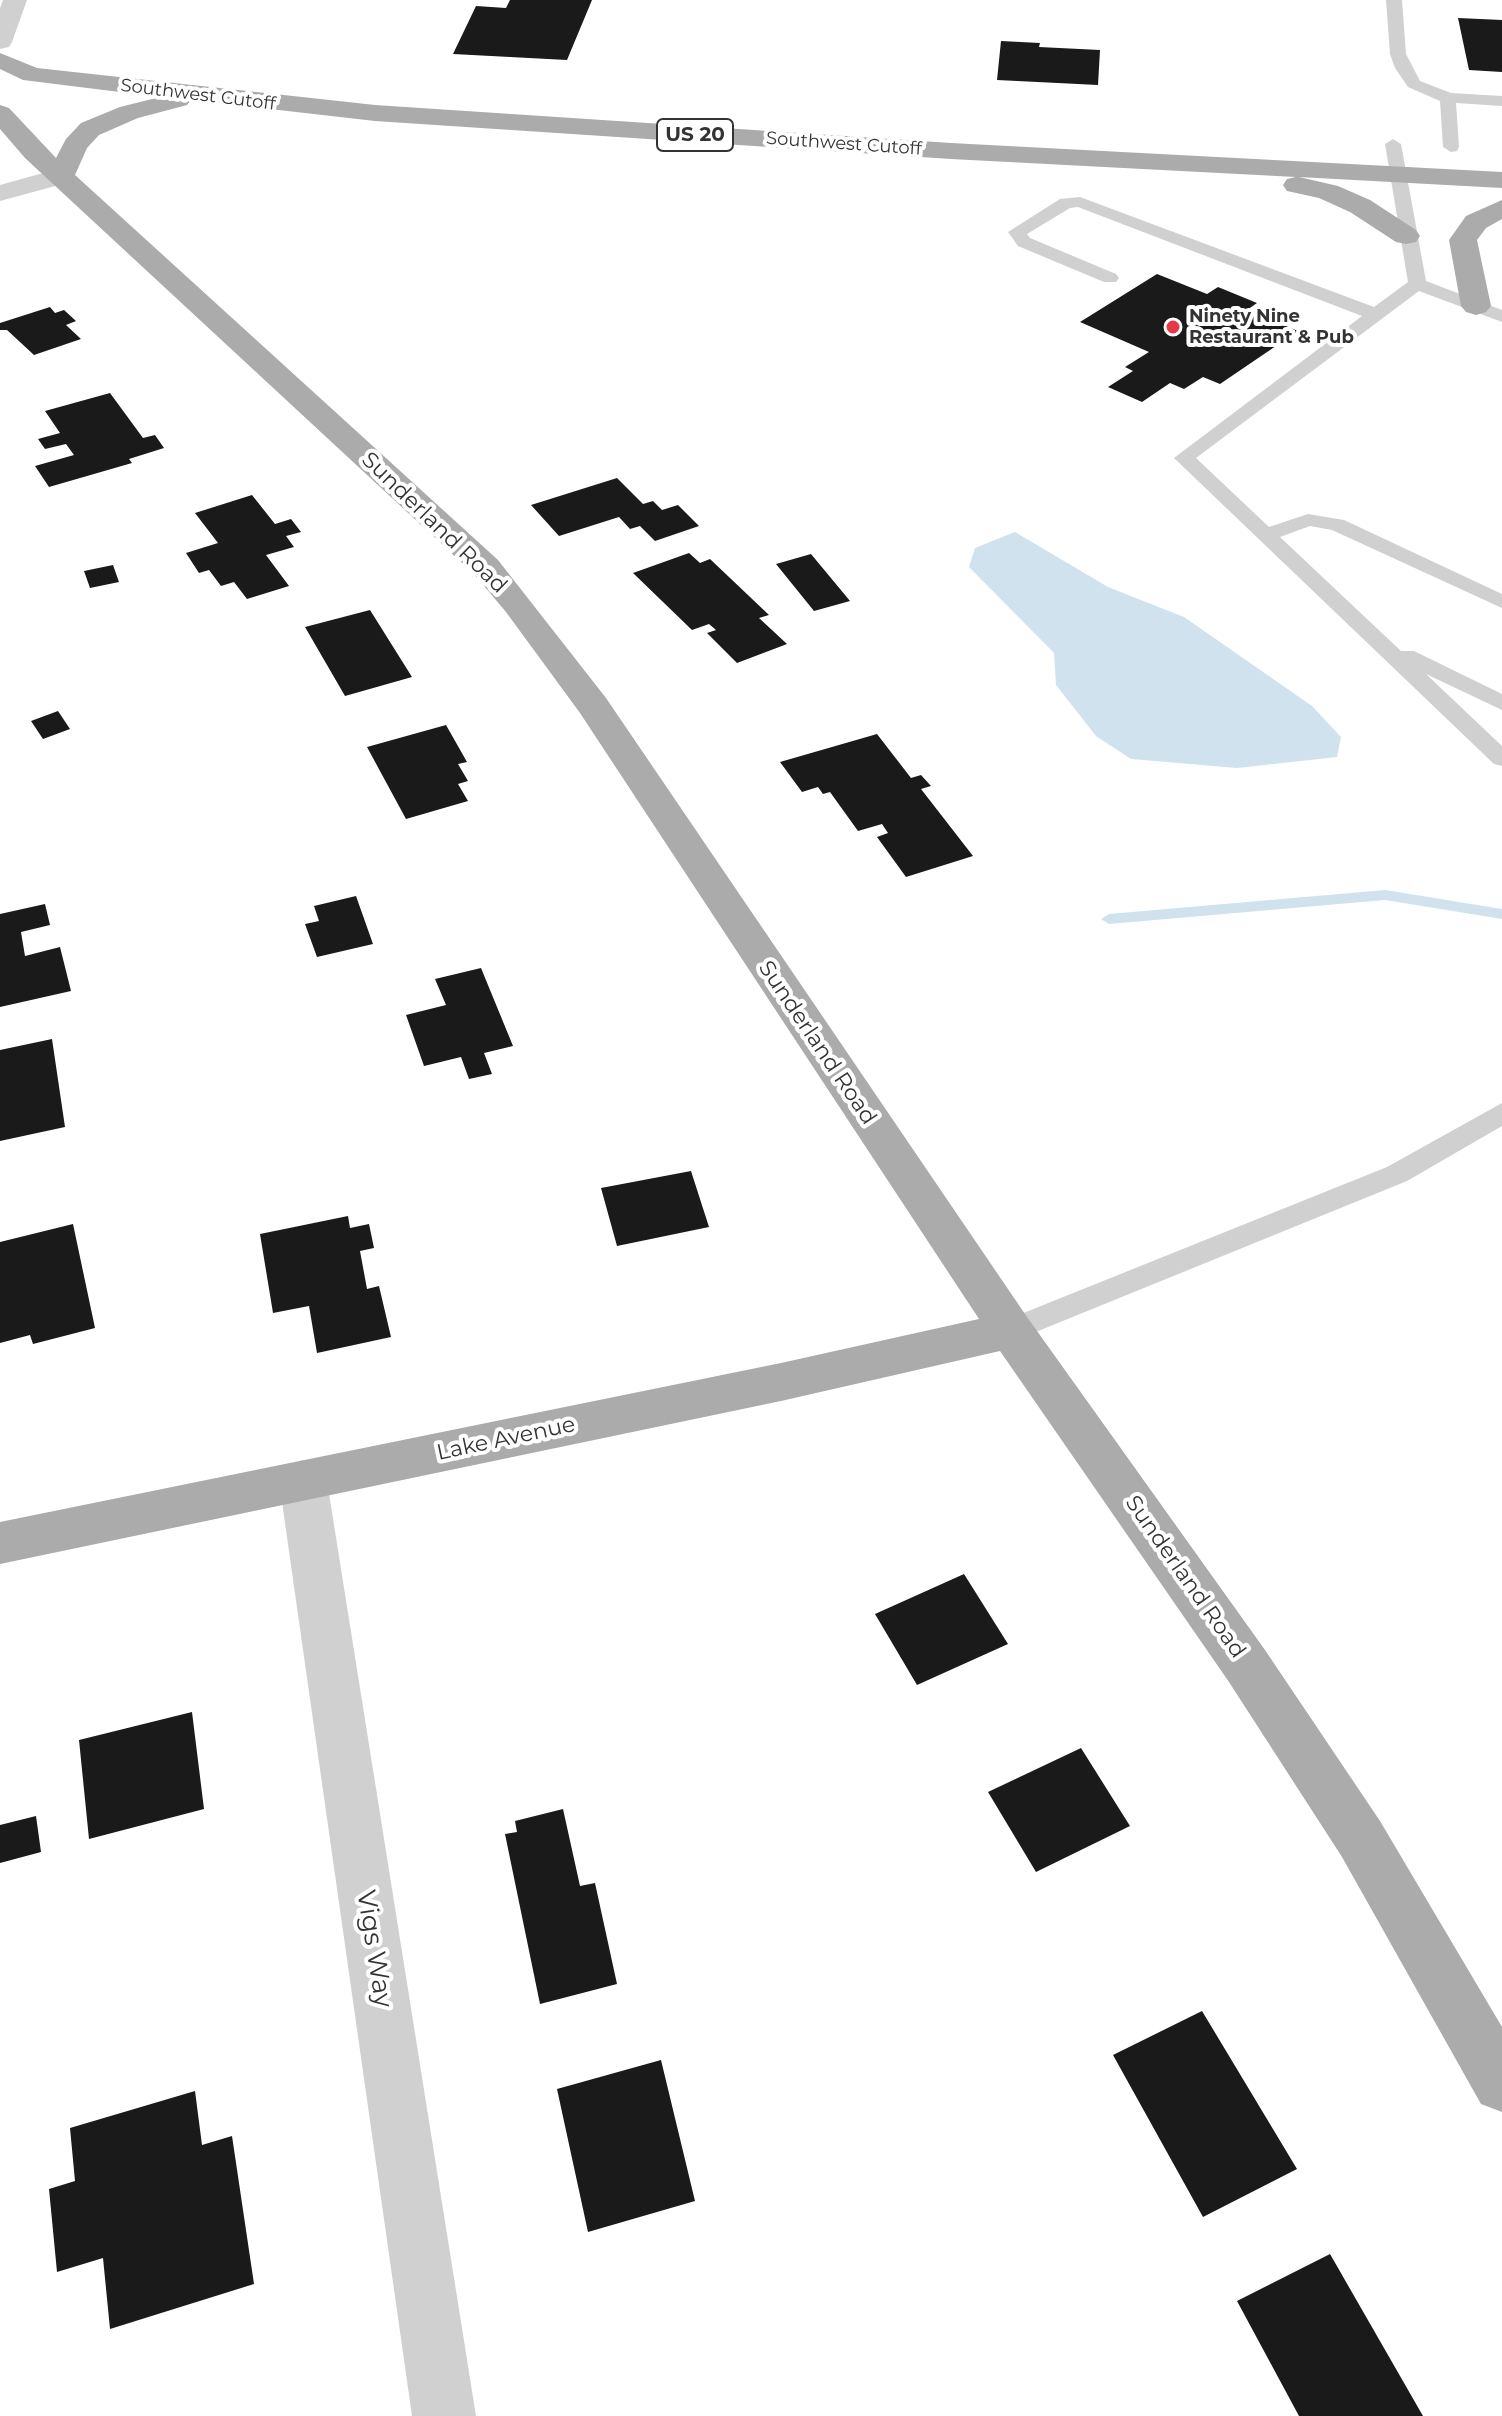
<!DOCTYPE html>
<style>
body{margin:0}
canvas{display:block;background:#fff}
</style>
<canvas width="1502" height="2416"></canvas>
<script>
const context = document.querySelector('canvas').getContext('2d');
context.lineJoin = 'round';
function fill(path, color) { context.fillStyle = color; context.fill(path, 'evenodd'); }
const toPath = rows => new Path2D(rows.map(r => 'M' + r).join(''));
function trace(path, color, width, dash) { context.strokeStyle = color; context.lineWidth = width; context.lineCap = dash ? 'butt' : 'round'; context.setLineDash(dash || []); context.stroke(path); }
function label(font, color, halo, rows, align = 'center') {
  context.font = font + ' Montserrat,sans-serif'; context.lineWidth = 8; context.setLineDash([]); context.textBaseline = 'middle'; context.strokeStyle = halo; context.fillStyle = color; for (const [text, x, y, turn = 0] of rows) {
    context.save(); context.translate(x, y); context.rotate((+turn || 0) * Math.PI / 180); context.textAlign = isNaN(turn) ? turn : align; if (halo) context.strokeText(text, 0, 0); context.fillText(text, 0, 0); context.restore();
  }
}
const water = toPath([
 [1015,532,1108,587,1184,617,1312,706,1341,737,1337,757,1237,768,1131,759,1096,736,1056,685,1054,653,969,567,975,548]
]);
const stream = toPath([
 [1385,890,1502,909,1502,919,1385,900,1109,924,1101,919,1109,914,1385,890]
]);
const building = toPath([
 [510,0,592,0,567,60,453,54,476,6,506,8],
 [1458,18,1502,20,1502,72,1469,70],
 [1001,41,1040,43,1039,47,1100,50,1098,85,997,80],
 [1157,274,1207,294,1218,287,1257,303,1247,310,1298,331,1220,384,1203,377,1184,389,1170,383,1142,402,1108,387,1133,371,1125,367,1149,352,1080,322],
 [50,307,55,313,64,310,76,321,66,325,81,339,34,355,7,330,0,330,0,323],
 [110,393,143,438,155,435,164,448,129,459,132,463,49,487,35,466,74,455,66,444,45,449,38,439,60,433,45,411],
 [617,478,643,504,653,501,662,510,678,505,699,526,655,541,640,526,630,529,619,517,559,536,531,505],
 [252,495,275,524,291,519,301,532,286,536,294,547,266,555,289,586,247,599,234,582,221,586,209,570,199,573,186,553,218,543,195,513],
 [689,553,700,563,710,559,769,615,759,618,787,644,737,663,707,633,716,630,709,624,692,630,633,573],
 [811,554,850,601,814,611,776,564],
 [113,565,119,582,90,588,84,571],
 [370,610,412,677,345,696,305,627],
 [58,711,70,729,43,739,31,721],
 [446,725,467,762,458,764,468,781,458,784,468,801,406,819,367,747],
 [877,734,911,778,921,775,931,786,921,789,973,856,906,877,877,837,888,833,882,824,858,831,830,792,823,794,818,787,802,792,780,762],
 [356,896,373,944,317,957,305,924,319,921,314,906],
 [45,904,50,925,21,932,25,956,60,947,71,991,0,1007,0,914],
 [481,968,513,1046,484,1053,492,1074,469,1079,461,1057,424,1066,406,1015,446,1005,435,979],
 [52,1039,65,1127,0,1141,0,1050],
 [691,1171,709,1227,617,1246,601,1188],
 [348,1216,350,1228,369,1224,374,1248,360,1251,367,1289,379,1286,391,1337,317,1353,309,1306,273,1313,260,1234],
 [73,1224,95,1328,33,1344,30,1335,0,1343,0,1242],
 [964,1574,1008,1644,917,1685,875,1614],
 [192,1712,204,1809,89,1839,79,1740],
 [1081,1748,1130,1826,1036,1872,988,1792],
 [563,1809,580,1886,595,1883,617,1984,540,2004,505,1834,517,1832,515,1821],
 [36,1816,41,1852,0,1863,0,1825],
 [1202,2011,1297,2169,1203,2217,1113,2055],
 [661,2060,695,2201,588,2232,557,2089],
 [195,2091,202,2145,232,2136,254,2284,110,2329,103,2258,57,2272,49,2189,75,2181,70,2128],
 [1330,2254,1423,2416,1299,2416,1237,2301]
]);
const service = toPath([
 [1386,0,1402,0,1406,54,1420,81,1451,93,1502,96,1502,106,1456,103,1459,147,1457,151,1451,152,1443,147,1440,101,1408,87,1395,68,1390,54,1386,0],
 [1393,139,1401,144,1426,281,1502,310,1502,322,1419,291,1196,458,1269,527,1308,514,1344,520,1502,594,1502,608,1332,530,1310,526,1280,537,1401,651,1414,651,1502,694,1502,710,1426,674,1502,746,1502,766,1494,764,1174,458,1362,316,1078,207,1070,208,1027,234,1030,238,1116,274,1119,278,1116,282,1104,282,1018,246,1008,232,1060,199,1080,197,1374,307,1408,282,1385,144,1393,139],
 [1502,1103,1502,1126,1407,1181,1021,1338,1011,1342,1001,1338,996,1330,1001,1322,1387,1167,1502,1103]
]);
const minor = toPath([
 [61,168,70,170,74,176,70,182,0,201,0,185,61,168],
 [303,1460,320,1466,327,1481,476,2416,412,2416,279,1481,286,1466,303,1460]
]);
const tertiary = toPath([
 [3,0,27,0,12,42,9,47,0,49,0,8,3,0]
]);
const primary = toPath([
 [0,53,37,68,375,105,951,143,1502,172,1502,188,1299,177,1338,186,1370,200,1416,230,1420,236,1416,242,1406,244,1396,242,1350,212,1319,198,1287,191,1283,185,1287,179,1296,177,951,159,375,121,191,100,187,105,138,118,99,135,87,148,75,175,498,560,606,698,1027,1317,1265,1650,1380,1821,1502,2027,1502,2112,1481,2104,1342,1857,1229,1682,1000,1351,781,1401,0,1564,0,1522,781,1363,979,1319,580,713,506,612,474,574,25,158,0,129,0,105,9,108,56,158,66,139,81,123,120,107,160,97,23,80,0,69,0,53],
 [1502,200,1502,219,1486,228,1477,240,1491,306,1486,312,1476,315,1466,312,1461,306,1449,240,1466,216,1502,200]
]);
const markers = [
 [1173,327,8,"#e63946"]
];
const farStreetnames = [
 ["Southwest Cutoff",198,95,7],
 ["Southwest Cutoff",844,144,4]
];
const farPoinames = [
 ["Ninety Nine",1189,317],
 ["Restaurant & Pub",1189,338]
];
const shields = [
 [695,135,76]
];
const shieldNames = [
 ["US 20",695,135]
];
const streetNames = [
 ["Sunderland Road",434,523,44],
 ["Sunderland Road",817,1043,56],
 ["Lake Avenue",506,1439,-12],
 ["Sunderland Road",1185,1577,55]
];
const nearStreetnames = [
 ["Vigs Way",374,1949,81]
];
fill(water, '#cfe2ee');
fill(stream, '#cfe2ee');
fill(building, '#1a1a1a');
fill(service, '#d0d0d0');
fill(minor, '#d0d0d0');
fill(tertiary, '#d0d0d0');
fill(primary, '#ababab');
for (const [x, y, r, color] of markers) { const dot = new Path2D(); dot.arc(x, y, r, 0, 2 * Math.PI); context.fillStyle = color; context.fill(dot); trace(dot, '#fff', 3); }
label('18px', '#333', '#fff', farStreetnames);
label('bold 18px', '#333', '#fff', farPoinames, 'left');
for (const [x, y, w] of shields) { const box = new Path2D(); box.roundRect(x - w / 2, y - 16, w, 32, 6); context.fillStyle = '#fff'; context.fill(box); trace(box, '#333', 2); }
label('bold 20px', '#333', null, shieldNames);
label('22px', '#333', '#fff', streetNames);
label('26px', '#333', '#fff', nearStreetnames);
</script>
